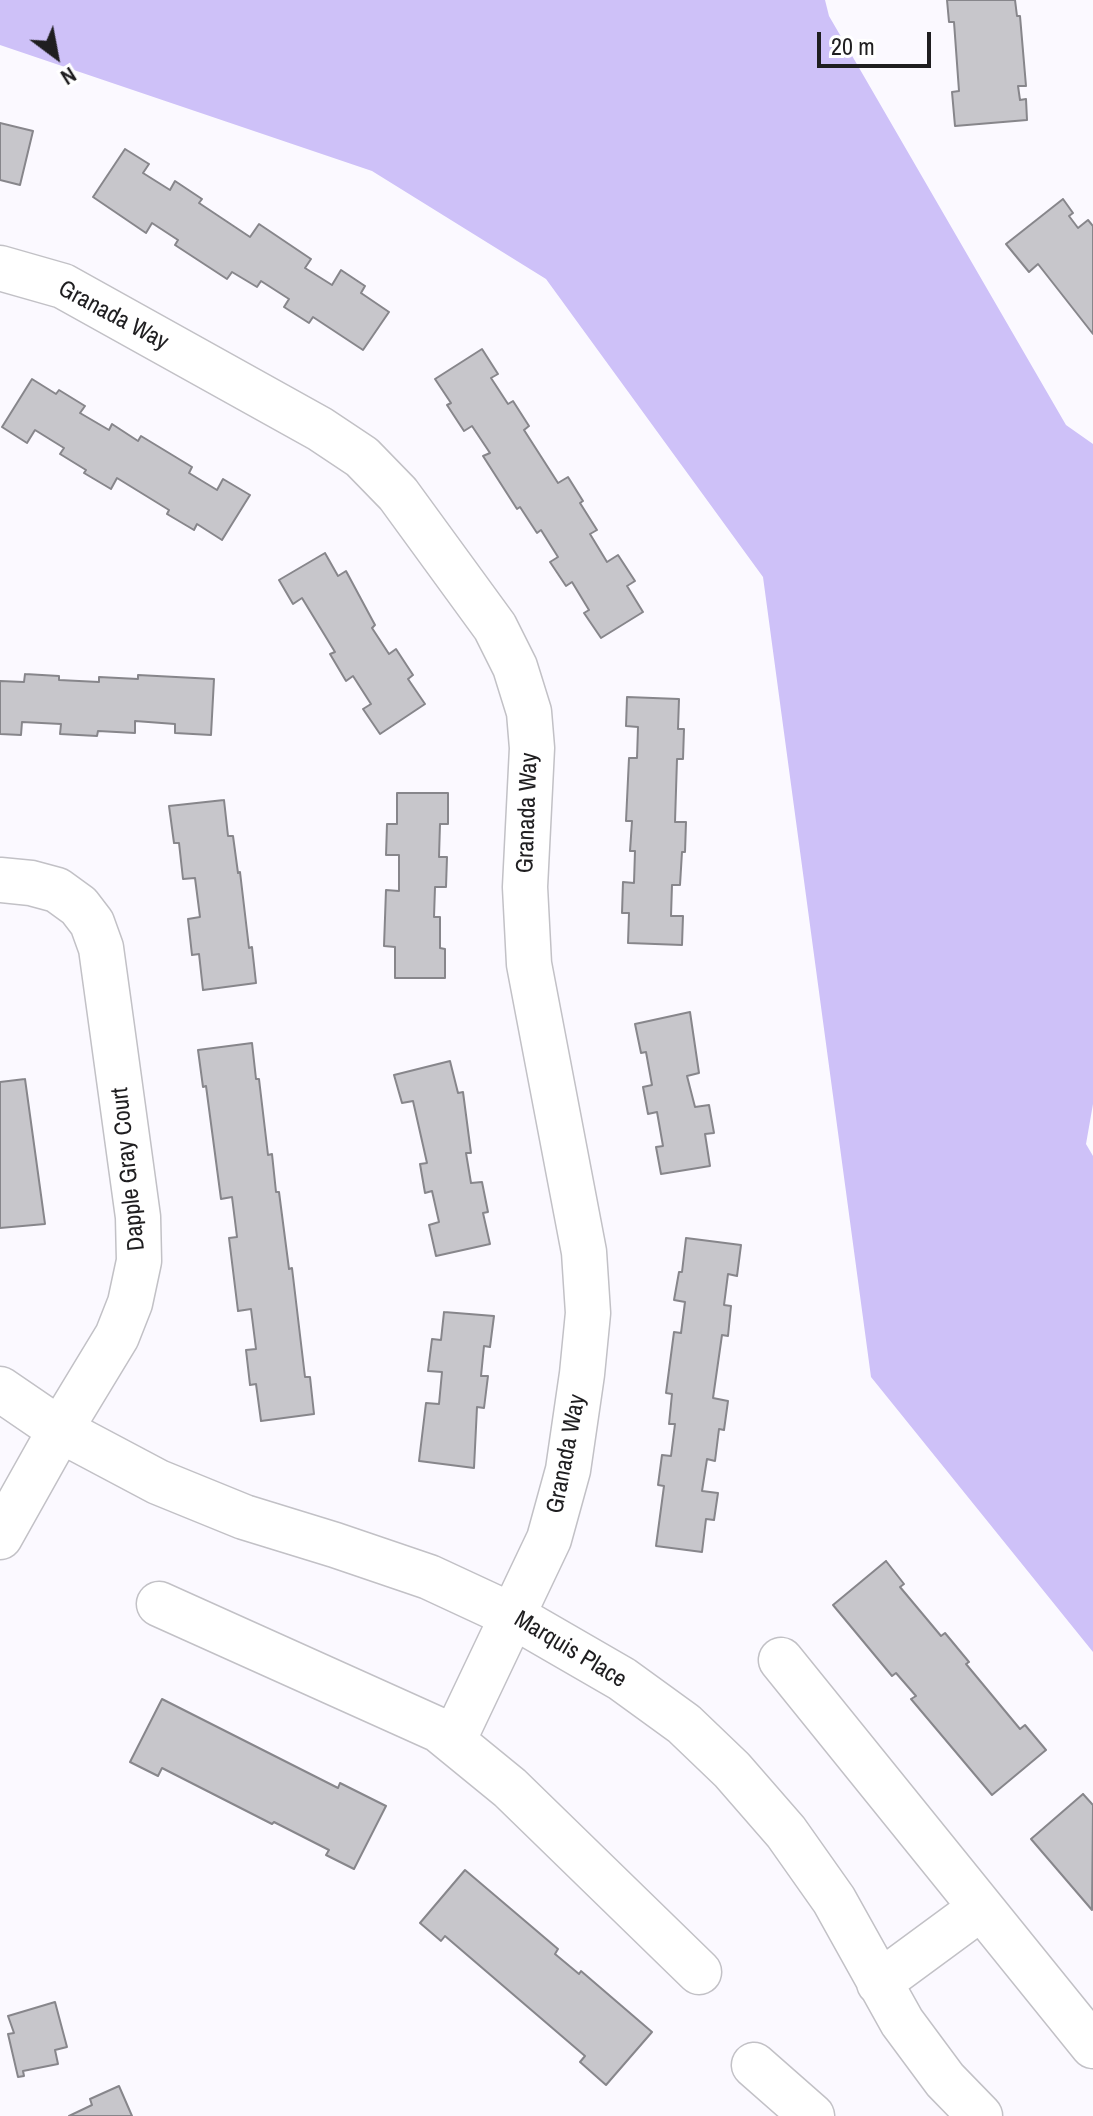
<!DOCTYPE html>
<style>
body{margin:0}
#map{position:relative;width:1093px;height:2116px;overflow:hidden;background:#fbf9ff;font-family:"Archivo Narrow",sans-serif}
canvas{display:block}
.north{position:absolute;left:16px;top:16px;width:80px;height:80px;-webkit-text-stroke:6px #fff;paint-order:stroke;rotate:148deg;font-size:22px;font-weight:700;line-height:32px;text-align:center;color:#1f1e20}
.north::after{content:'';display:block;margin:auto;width:28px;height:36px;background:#1f1e20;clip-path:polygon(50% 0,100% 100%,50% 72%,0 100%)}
.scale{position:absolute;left:817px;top:32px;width:114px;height:36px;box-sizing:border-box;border:4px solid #1f1e20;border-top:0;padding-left:10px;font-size:24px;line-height:28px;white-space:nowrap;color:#1f1e20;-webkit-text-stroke:6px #fff;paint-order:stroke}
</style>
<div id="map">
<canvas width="1093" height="2116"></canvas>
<div class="north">N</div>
<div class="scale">20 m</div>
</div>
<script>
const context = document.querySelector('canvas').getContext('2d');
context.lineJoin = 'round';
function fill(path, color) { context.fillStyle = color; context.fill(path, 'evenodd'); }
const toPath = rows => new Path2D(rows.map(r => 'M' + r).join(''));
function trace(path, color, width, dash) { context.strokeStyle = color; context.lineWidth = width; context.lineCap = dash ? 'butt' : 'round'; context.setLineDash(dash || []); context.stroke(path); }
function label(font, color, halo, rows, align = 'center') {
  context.font = font + ' "Archivo Narrow",sans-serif'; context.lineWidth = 6; context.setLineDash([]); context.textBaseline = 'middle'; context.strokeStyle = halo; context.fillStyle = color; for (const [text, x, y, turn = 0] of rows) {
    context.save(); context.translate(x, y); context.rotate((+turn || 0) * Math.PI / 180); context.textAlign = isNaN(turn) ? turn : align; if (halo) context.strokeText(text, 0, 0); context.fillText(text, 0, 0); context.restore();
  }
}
const green = toPath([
 [0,0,825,0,829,16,1066,425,1093,444,1093,1104,1086,1144,1093,1156,1093,1652,871,1377,763,577,546,279,372,171,0,45]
]);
const building = toPath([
 [947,0,1015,0,1017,16,1020,16,1026,86,1018,86,1020,100,1026,99,1027,120,955,126,952,92,959,91,954,22,949,22,947,0],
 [0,123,33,131,20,185,0,180,0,123],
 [125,149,149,164,143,173,170,190,175,181,202,199,199,203,250,237,259,224,311,259,305,268,332,285,341,270,365,286,361,293,389,312,363,350,313,317,309,323,284,307,289,299,261,281,257,287,232,272,227,279,175,245,178,240,152,223,146,233,93,197,125,149],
 [1063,199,1073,213,1069,216,1078,228,1088,220,1093,226,1093,334,1038,264,1029,272,1006,244,1063,199],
 [482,349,498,374,491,378,508,404,513,401,529,426,524,430,558,483,568,477,583,501,580,503,597,530,590,534,607,562,618,555,635,581,627,586,643,612,601,638,584,613,589,610,572,582,566,586,550,562,558,557,541,530,537,533,520,507,517,509,483,456,490,453,472,426,464,431,447,405,451,403,435,379,482,349],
 [32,379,56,394,59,390,85,406,80,413,109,430,112,424,138,441,141,436,192,467,189,473,217,490,223,479,250,495,222,540,197,524,194,530,167,514,169,510,117,478,111,489,84,473,86,470,60,454,64,448,35,430,27,443,2,427,32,379],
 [325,553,338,576,346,571,375,625,372,628,389,654,396,649,413,675,408,679,425,704,380,734,363,709,371,704,353,676,346,681,330,654,335,652,302,598,293,604,279,580,325,553],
 [25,674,59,676,59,680,99,682,99,677,138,679,138,675,214,679,211,735,175,733,175,724,135,721,135,733,98,731,97,736,60,734,61,724,22,722,21,735,0,734,0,681,24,682,25,674],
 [627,697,679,699,678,729,684,729,683,759,677,759,675,822,686,822,685,852,682,852,680,885,672,885,671,916,683,916,682,945,628,943,629,913,622,913,623,882,634,883,635,851,630,851,632,821,626,821,629,758,637,758,638,727,626,726,627,697],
 [397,793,448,793,448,824,440,824,439,857,447,857,446,887,435,887,434,917,440,917,440,948,445,949,445,978,395,978,395,947,384,946,386,890,399,891,399,855,386,855,387,824,397,824,397,793],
 [224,800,228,836,233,836,238,873,240,872,249,948,252,947,256,983,203,990,199,954,192,955,188,919,200,917,195,878,183,879,179,843,174,843,169,806,224,800],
 [690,1012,699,1073,687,1076,695,1107,709,1105,714,1133,705,1134,710,1166,661,1174,656,1147,663,1146,657,1112,648,1114,643,1087,652,1085,646,1052,641,1053,635,1024,690,1012],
 [252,1043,256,1079,259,1079,268,1155,272,1154,276,1192,279,1192,289,1269,292,1268,305,1377,310,1377,314,1414,261,1421,256,1384,250,1385,246,1350,256,1349,251,1309,238,1311,229,1238,237,1237,232,1197,221,1199,206,1086,203,1087,198,1050,252,1043],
 [450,1061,458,1093,463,1092,471,1153,466,1153,471,1183,482,1182,488,1212,483,1213,490,1244,436,1256,429,1225,439,1222,432,1191,425,1193,420,1164,427,1163,413,1101,402,1103,394,1075,450,1061],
 [25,1079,45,1224,0,1228,0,1082,25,1079],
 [686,1238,741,1245,737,1276,728,1274,724,1305,731,1306,728,1336,722,1335,713,1398,728,1401,724,1430,719,1429,715,1461,707,1459,702,1491,718,1493,714,1520,706,1519,702,1552,656,1546,664,1486,658,1485,662,1455,671,1456,675,1424,669,1424,672,1394,666,1393,674,1332,681,1333,685,1302,674,1300,679,1272,682,1272,686,1238],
 [444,1312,494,1316,490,1347,484,1346,481,1376,488,1376,484,1408,477,1407,474,1468,419,1461,426,1403,439,1404,442,1372,428,1371,432,1339,441,1340,444,1312],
 [886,1561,904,1584,900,1587,941,1636,945,1633,969,1662,966,1664,1020,1729,1025,1725,1046,1750,992,1795,911,1699,916,1696,896,1673,892,1676,833,1605,886,1561],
 [162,1699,338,1788,340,1783,386,1806,354,1869,326,1855,329,1850,274,1822,272,1824,162,1768,158,1776,130,1762,162,1699],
 [1083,1794,1093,1805,1092,1910,1031,1839,1083,1794],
 [465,1870,558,1949,555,1954,579,1974,581,1971,652,2032,606,2085,580,2062,585,2056,445,1936,441,1941,420,1923,465,1870],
 [55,2002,67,2047,55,2050,58,2064,23,2071,24,2076,18,2077,8,2034,14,2033,8,2016,55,2002],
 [119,2086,132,2116,69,2116,92,2105,90,2099,119,2086]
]);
const minor = toPath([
 [0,268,63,286,320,429,362,457,398,494,495,627,515,667,529,712,532,748,525,887,529,964,584,1252,588,1313,582,1374,568,1470,549,1539,453,1741],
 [0,880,31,883,57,890,79,906,92,923,101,948,138,1217,139,1261,130,1303,117,1336,60,1430,0,1537],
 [0,1389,60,1430,158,1482,244,1517,335,1545,429,1577,513,1616,622,1679,684,1724,732,1770,786,1832,834,1900,902,2022,945,2080,980,2116],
 [159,1604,439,1730,510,1788,699,1972],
 [781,1660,1093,2046],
 [879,1983,981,1908],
 [754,2065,812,2116]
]);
const streetNames = [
 ["Granada Way",113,316,28],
 ["Granada Way",528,813,-88],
 ["Dapple Gray Court",129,1169,-96],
 ["Granada Way",567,1454,-79],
 ["Marquis Place",570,1650,31]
];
fill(green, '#cec1f8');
fill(building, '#c7c6cb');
trace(building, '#87868b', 2);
trace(minor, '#c2c1c6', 47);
trace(minor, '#fff', 44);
label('24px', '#1f1e20', '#fff', streetNames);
</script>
